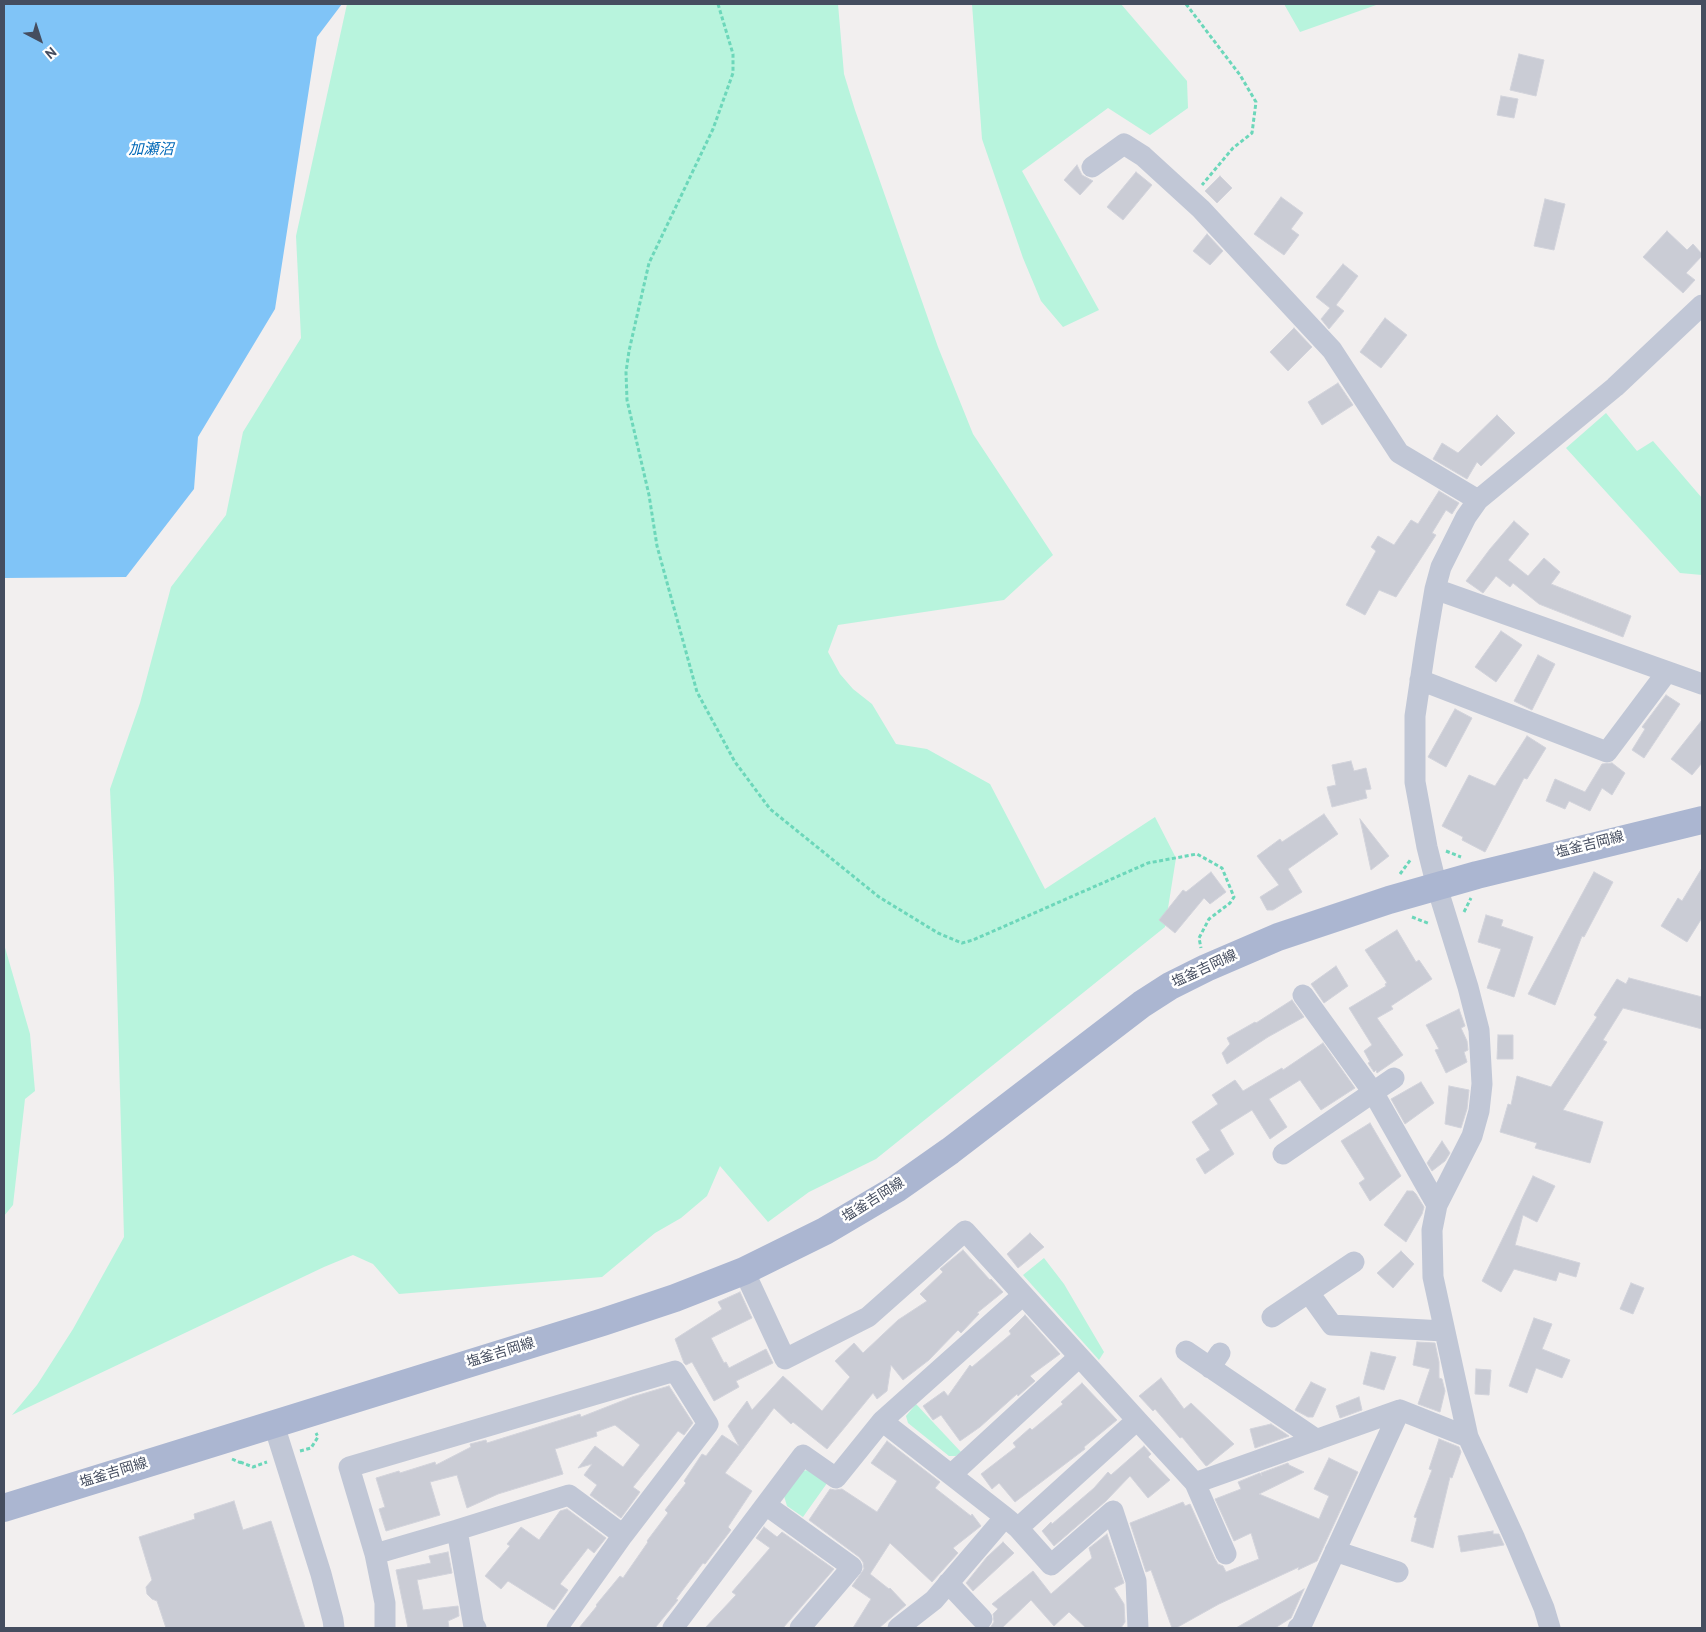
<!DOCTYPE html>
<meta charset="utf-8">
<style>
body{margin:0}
#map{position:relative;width:1706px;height:1632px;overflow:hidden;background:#f2efef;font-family:Overpass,sans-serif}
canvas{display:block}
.frame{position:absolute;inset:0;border:5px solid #454d5f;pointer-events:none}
.north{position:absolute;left:15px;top:15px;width:50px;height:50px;-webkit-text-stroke:4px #fff;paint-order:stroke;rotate:140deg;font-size:14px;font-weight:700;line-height:20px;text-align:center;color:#454d5f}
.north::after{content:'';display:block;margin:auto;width:18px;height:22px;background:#454d5f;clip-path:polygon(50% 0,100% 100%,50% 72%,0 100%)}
</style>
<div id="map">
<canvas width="1706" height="1632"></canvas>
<div class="frame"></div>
<div class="north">N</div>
</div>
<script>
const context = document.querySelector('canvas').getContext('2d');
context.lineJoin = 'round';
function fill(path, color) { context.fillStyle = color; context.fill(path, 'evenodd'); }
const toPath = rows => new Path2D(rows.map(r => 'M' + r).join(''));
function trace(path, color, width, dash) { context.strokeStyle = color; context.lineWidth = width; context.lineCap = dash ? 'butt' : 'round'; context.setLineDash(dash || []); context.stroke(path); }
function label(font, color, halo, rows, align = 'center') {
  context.font = font + ' Overpass,"Noto Sans JP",sans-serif'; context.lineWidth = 5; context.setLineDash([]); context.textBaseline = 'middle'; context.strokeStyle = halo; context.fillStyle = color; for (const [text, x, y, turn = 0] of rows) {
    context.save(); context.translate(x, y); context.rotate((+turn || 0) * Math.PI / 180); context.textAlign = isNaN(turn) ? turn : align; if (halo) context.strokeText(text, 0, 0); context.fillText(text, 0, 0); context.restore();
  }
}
const green = toPath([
 [347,4,838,4,844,74,855,110,938,347,973,434,1053,555,1004,600,838,625,828,652,840,674,853,689,872,704,896,744,927,749,990,784,1045,889,1155,817,1176,858,1165,927,876,1159,809,1192,768,1222,720,1166,707,1196,681,1218,655,1233,602,1277,399,1294,373,1264,353,1255,324,1267,12,1415,37,1385,73,1329,124,1237,114,878,110,789,140,703,171,587,226,515,243,432,301,338,296,236],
 [972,4,1121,4,1187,81,1188,108,1150,135,1108,108,1022,171,1099,310,1063,327,1041,301,1023,258,982,139],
 [1284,4,1379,4,1300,32],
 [1606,413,1637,451,1653,441,1702,498,1702,575,1680,573,1566,448],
 [4,944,30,1034,35,1091,25,1099,13,1205,4,1216],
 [1044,1258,1064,1284,1104,1352,1099,1360,1023,1275],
 [916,1404,961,1452,956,1456,949,1456,908,1423,906,1416],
 [815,1469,830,1479,803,1517,787,1506,784,1496,802,1471]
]);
const water = toPath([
 [4,4,342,4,317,37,275,309,198,437,194,489,126,577,4,578]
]);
const building = toPath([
 [1519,54,1544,60,1536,96,1510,90,1519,54],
 [1501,96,1518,99,1514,118,1497,115,1501,96],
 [1077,165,1082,175,1093,181,1080,195,1064,180,1077,165],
 [1136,172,1152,185,1123,220,1107,207,1136,172],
 [1220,176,1232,188,1217,203,1205,191,1220,176],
 [1281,197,1303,213,1291,229,1299,235,1284,255,1254,234,1281,197],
 [1545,199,1565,204,1554,250,1534,246,1545,199],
 [1667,231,1687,250,1693,244,1702,254,1702,256,1686,273,1695,280,1683,293,1643,257,1667,231],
 [1207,234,1223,251,1210,265,1193,251,1207,234],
 [1343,264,1358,276,1336,305,1344,311,1329,329,1321,319,1330,308,1316,297,1343,264],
 [1385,318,1407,335,1381,368,1360,352,1385,318],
 [1294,328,1312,347,1288,371,1270,352,1294,328],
 [1338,383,1353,405,1322,425,1308,402,1338,383],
 [1497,415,1515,433,1481,466,1477,462,1467,479,1433,459,1442,443,1458,453,1497,415],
 [1439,491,1459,503,1452,514,1446,510,1432,533,1436,535,1396,597,1379,590,1365,615,1346,605,1376,551,1371,547,1378,536,1394,545,1411,520,1418,524,1439,491],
 [1514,521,1529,534,1508,560,1528,576,1544,558,1560,572,1551,584,1631,616,1623,637,1539,604,1513,583,1510,587,1496,576,1483,593,1466,581,1490,549,1514,521],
 [1501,631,1522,645,1496,682,1475,667,1501,631],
 [1538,655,1555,664,1532,710,1514,701,1538,655],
 [1666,695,1680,704,1644,758,1632,750,1645,729,1642,727,1666,695],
 [1455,709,1472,718,1446,767,1428,757,1455,709],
 [1702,720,1702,763,1692,775,1671,759,1702,720],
 [1527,736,1546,748,1527,779,1524,778,1485,852,1462,840,1463,837,1442,826,1469,775,1495,786,1527,736],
 [1351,761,1354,771,1366,768,1371,789,1365,790,1367,798,1332,807,1327,787,1336,785,1332,765,1351,761],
 [1612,763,1625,773,1612,795,1602,788,1590,811,1569,801,1565,809,1546,801,1555,779,1585,792,1602,764,1612,763],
 [1324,814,1338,834,1288,869,1302,892,1273,910,1267,910,1260,897,1279,885,1257,856,1280,839,1282,842,1324,814],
 [1360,819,1389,856,1371,870,1360,819],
 [1702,868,1702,918,1687,942,1661,926,1678,898,1682,901,1702,868],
 [1211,872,1226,892,1210,904,1204,898,1175,933,1159,920,1183,890,1186,892,1211,872],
 [1594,872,1613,882,1584,937,1582,936,1555,1005,1528,994,1594,872],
 [1486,915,1503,920,1501,926,1533,937,1514,997,1487,988,1501,949,1478,942,1486,915],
 [1397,930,1416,962,1419,960,1432,979,1391,1006,1393,1009,1377,1018,1403,1055,1377,1073,1376,1070,1374,1072,1368,1063,1370,1062,1364,1051,1372,1045,1349,1008,1386,986,1385,984,1387,983,1365,950,1397,930],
 [1336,966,1348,986,1324,1003,1311,984,1336,966],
 [1629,978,1702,997,1702,1029,1623,1008,1603,1040,1607,1042,1563,1110,1603,1122,1590,1163,1535,1148,1537,1143,1500,1132,1508,1104,1511,1105,1517,1076,1551,1087,1597,1017,1594,1015,1617,979,1626,984,1629,978],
 [1292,1000,1304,1017,1268,1037,1227,1064,1222,1053,1230,1044,1227,1038,1255,1022,1256,1023,1292,1000],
 [1459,1009,1465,1026,1461,1028,1467,1041,1468,1050,1464,1052,1467,1062,1446,1073,1435,1050,1439,1049,1426,1025,1459,1009],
 [1498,1035,1513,1035,1513,1059,1497,1059,1498,1035],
 [1323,1043,1355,1088,1321,1110,1300,1080,1269,1099,1287,1127,1270,1139,1252,1110,1220,1130,1234,1154,1205,1174,1196,1159,1210,1150,1192,1122,1218,1104,1212,1095,1235,1080,1243,1091,1282,1068,1283,1070,1323,1043],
 [1421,1082,1434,1103,1405,1124,1391,1099,1421,1082],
 [1449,1086,1469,1090,1467,1109,1461,1128,1445,1124,1449,1086],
 [1370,1123,1401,1176,1370,1201,1359,1183,1365,1179,1341,1141,1370,1123],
 [1442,1141,1450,1153,1445,1161,1432,1171,1427,1163,1442,1141],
 [1533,1176,1555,1186,1537,1222,1523,1215,1515,1245,1580,1263,1576,1277,1559,1272,1556,1281,1514,1269,1501,1292,1482,1281,1533,1176],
 [1407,1191,1413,1191,1416,1194,1424,1207,1422,1214,1406,1242,1384,1225,1407,1191],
 [1030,1233,1044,1247,1018,1268,1007,1254,1030,1233],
 [963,1250,990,1280,991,1279,1003,1292,977,1313,979,1314,961,1333,958,1330,929,1360,903,1380,891,1365,887,1391,877,1399,873,1393,827,1449,793,1422,791,1424,774,1408,725,1473,752,1491,728,1527,731,1530,705,1564,703,1563,676,1599,678,1600,655,1628,579,1628,597,1606,596,1605,620,1576,623,1578,648,1542,647,1541,668,1513,665,1510,686,1483,684,1481,702,1454,706,1456,722,1435,739,1446,728,1426,747,1401,752,1410,783,1376,822,1411,850,1377,835,1361,854,1343,863,1353,898,1320,927,1301,920,1294,943,1272,940,1269,963,1250],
 [1401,1251,1414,1264,1393,1288,1377,1273,1401,1251],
 [1631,1283,1644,1288,1633,1314,1620,1309,1631,1283],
 [740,1292,752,1318,711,1338,724,1363,726,1362,729,1368,766,1349,773,1363,736,1381,739,1387,714,1401,692,1362,686,1365,684,1363,675,1339,722,1309,718,1302,740,1292],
 [1025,1315,1060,1354,1030,1376,1035,1381,1018,1396,1017,1394,980,1427,960,1441,941,1415,933,1420,923,1406,944,1391,948,1396,970,1365,972,1367,1011,1334,1009,1331,1025,1315],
 [1534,1318,1552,1324,1542,1349,1570,1360,1562,1378,1536,1368,1527,1393,1509,1386,1534,1318],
 [1417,1342,1435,1343,1439,1362,1439,1378,1442,1379,1445,1391,1440,1412,1418,1404,1430,1369,1413,1365,1417,1342],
 [1371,1352,1396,1357,1384,1390,1363,1384,1371,1352],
 [1476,1369,1491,1370,1489,1395,1475,1394,1476,1369],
 [1161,1378,1184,1409,1191,1403,1234,1444,1208,1465,1206,1466,1182,1437,1180,1438,1155,1409,1153,1411,1139,1396,1161,1378],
 [1311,1382,1326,1389,1313,1417,1308,1417,1295,1410,1311,1382],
 [1082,1383,1117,1420,1084,1447,1085,1449,1015,1502,999,1483,992,1489,981,1474,1016,1447,1013,1443,1030,1428,1032,1430,1063,1404,1061,1402,1082,1383],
 [669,1386,693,1423,684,1435,678,1431,633,1487,640,1492,621,1518,590,1495,597,1485,584,1475,592,1464,578,1468,595,1446,623,1467,640,1445,615,1425,596,1432,597,1436,555,1449,563,1474,498,1494,467,1508,457,1475,430,1482,440,1515,386,1531,379,1509,385,1507,376,1478,399,1471,400,1473,435,1462,436,1465,471,1447,470,1444,486,1440,487,1443,580,1414,581,1417,632,1397,669,1386],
 [1359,1397,1362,1410,1340,1418,1336,1406,1359,1397],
 [1271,1424,1289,1436,1255,1448,1250,1429,1271,1424],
 [1439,1439,1459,1447,1461,1452,1452,1478,1450,1477,1433,1548,1411,1541,1417,1518,1414,1517,1432,1470,1429,1469,1439,1439],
 [887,1441,940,1482,935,1488,971,1516,972,1514,981,1526,953,1548,958,1553,932,1582,890,1543,870,1574,889,1589,890,1588,906,1605,879,1628,853,1628,871,1599,852,1586,864,1569,863,1562,859,1557,809,1520,830,1489,835,1490,842,1489,877,1512,897,1481,871,1463,887,1441],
 [1144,1446,1151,1454,1148,1457,1170,1480,1148,1498,1130,1476,1106,1501,1054,1546,1042,1531,1051,1522,1052,1524,1094,1488,1108,1472,1111,1475,1144,1446],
 [1329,1458,1358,1472,1317,1561,1298,1570,1299,1567,1219,1604,1176,1628,1172,1628,1151,1570,1146,1572,1130,1523,1183,1502,1185,1506,1190,1504,1215,1559,1218,1564,1223,1566,1226,1572,1259,1559,1251,1533,1234,1541,1215,1499,1241,1489,1238,1482,1260,1473,1262,1476,1261,1473,1288,1463,1289,1465,1304,1472,1259,1494,1319,1519,1329,1496,1314,1489,1329,1458],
 [234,1501,243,1530,271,1521,305,1628,166,1628,157,1601,152,1599,147,1594,146,1587,152,1580,139,1537,195,1519,194,1514,234,1501],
 [567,1509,606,1538,594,1553,588,1548,560,1584,568,1590,554,1610,508,1581,501,1589,485,1576,510,1546,507,1544,521,1527,539,1540,560,1511,567,1509],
 [764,1527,777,1537,782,1532,834,1569,783,1628,705,1628,736,1595,732,1592,770,1548,756,1538,764,1527],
 [1493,1531,1493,1534,1499,1534,1504,1545,1461,1552,1458,1536,1493,1531],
 [1107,1534,1124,1583,1114,1588,1124,1604,1125,1622,1121,1628,1086,1628,1069,1612,1054,1626,1031,1600,1002,1628,990,1628,994,1622,993,1614,998,1609,992,1604,1033,1571,1051,1594,1092,1558,1089,1548,1107,1534],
 [1003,1542,1014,1553,973,1591,966,1583,987,1557,1003,1542],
 [448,1552,452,1573,417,1580,423,1610,458,1606,459,1616,448,1621,449,1628,408,1628,396,1570,431,1563,429,1556,448,1552],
 [1304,1589,1291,1618,1275,1628,1236,1628,1304,1589]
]);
const path = toPath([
 [718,4,733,54,733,73,713,129,649,263,629,351,626,372,627,400,649,495,657,546,697,692,735,762,770,809,879,897,938,933,962,943,973,940,1148,863,1197,854,1222,868,1234,897,1230,903,1209,919,1199,938,1201,948],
 [1186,4,1240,75,1256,102,1252,133,1233,148,1202,185],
 [1446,851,1461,857],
 [1400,874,1411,859],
 [1464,912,1471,898],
 [1412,917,1430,924],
 [300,1451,311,1448,318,1437,316,1433],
 [232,1459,241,1463],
 [240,1462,253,1467,267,1462]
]);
const minor = toPath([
 [1092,167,1124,144,1143,156,1201,209,1332,350,1399,453,1478,500],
 [1435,589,1702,684],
 [1420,680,1607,752,1667,672],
 [1303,995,1373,1092,1437,1205],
 [1283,1154,1394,1078],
 [744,1271,785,1359,868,1317,965,1231,1137,1420],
 [1309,1293,1332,1325,1444,1331],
 [1272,1317,1354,1262],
 [1186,1351,1317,1440],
 [1210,1368,1220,1353],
 [882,1421,1023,1295],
 [274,1425,321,1574,333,1620,334,1628],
 [952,1474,1079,1357],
 [1195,1483,1226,1554],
 [766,1505,852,1567,800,1628],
 [1005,1517,1018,1528,1137,1420,1195,1483,1400,1410],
 [1018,1528,1051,1565,1113,1511,1136,1581,1138,1628],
 [457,1530,569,1495,623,1535],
 [1335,1551,1398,1572],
 [375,1554,457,1530,474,1627,476,1628],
 [948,1583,982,1619],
 [385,1628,385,1603,375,1554,349,1467,675,1371,708,1424,623,1535,557,1628],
 [673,1628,803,1455,836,1478,882,1421,1005,1517,934,1600,898,1628],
 [1298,1628,1301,1626,1400,1410,1468,1437],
 [1550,1628,1544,1608,1515,1539,1468,1437,1433,1277,1432,1230,1437,1205,1472,1136,1479,1111,1482,1084,1479,1030,1468,987,1437,887,1427,847,1415,782,1415,716,1426,642,1435,589,1441,567,1466,517,1478,500,1615,387,1702,305]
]);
const major = toPath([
 [4,1508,603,1322,675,1298,744,1271,825,1231,896,1189,950,1151,1142,1004,1170,986,1206,968,1278,937,1389,900,1477,875,1702,820]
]);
const streetNames = [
 ["塩釜吉岡線",1590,846,-14],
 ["塩釜吉岡線",1205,970,-25],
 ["塩釜吉岡線",874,1201,-32],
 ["塩釜吉岡線",501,1354,-17],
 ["塩釜吉岡線",114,1474,-17]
];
const waterNames = [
 ["加瀬沼",151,151]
];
fill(green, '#b8f4dd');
fill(water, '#80c4f7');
fill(building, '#caccd5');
trace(building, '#d2d3db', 1);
trace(path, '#6cd7ba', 3, [4, 2.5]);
trace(minor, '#c1c7d6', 21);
trace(major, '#abb6d1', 28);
label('14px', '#454d5f', '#fff', streetNames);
label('italic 15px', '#0068b7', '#fff', waterNames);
</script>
